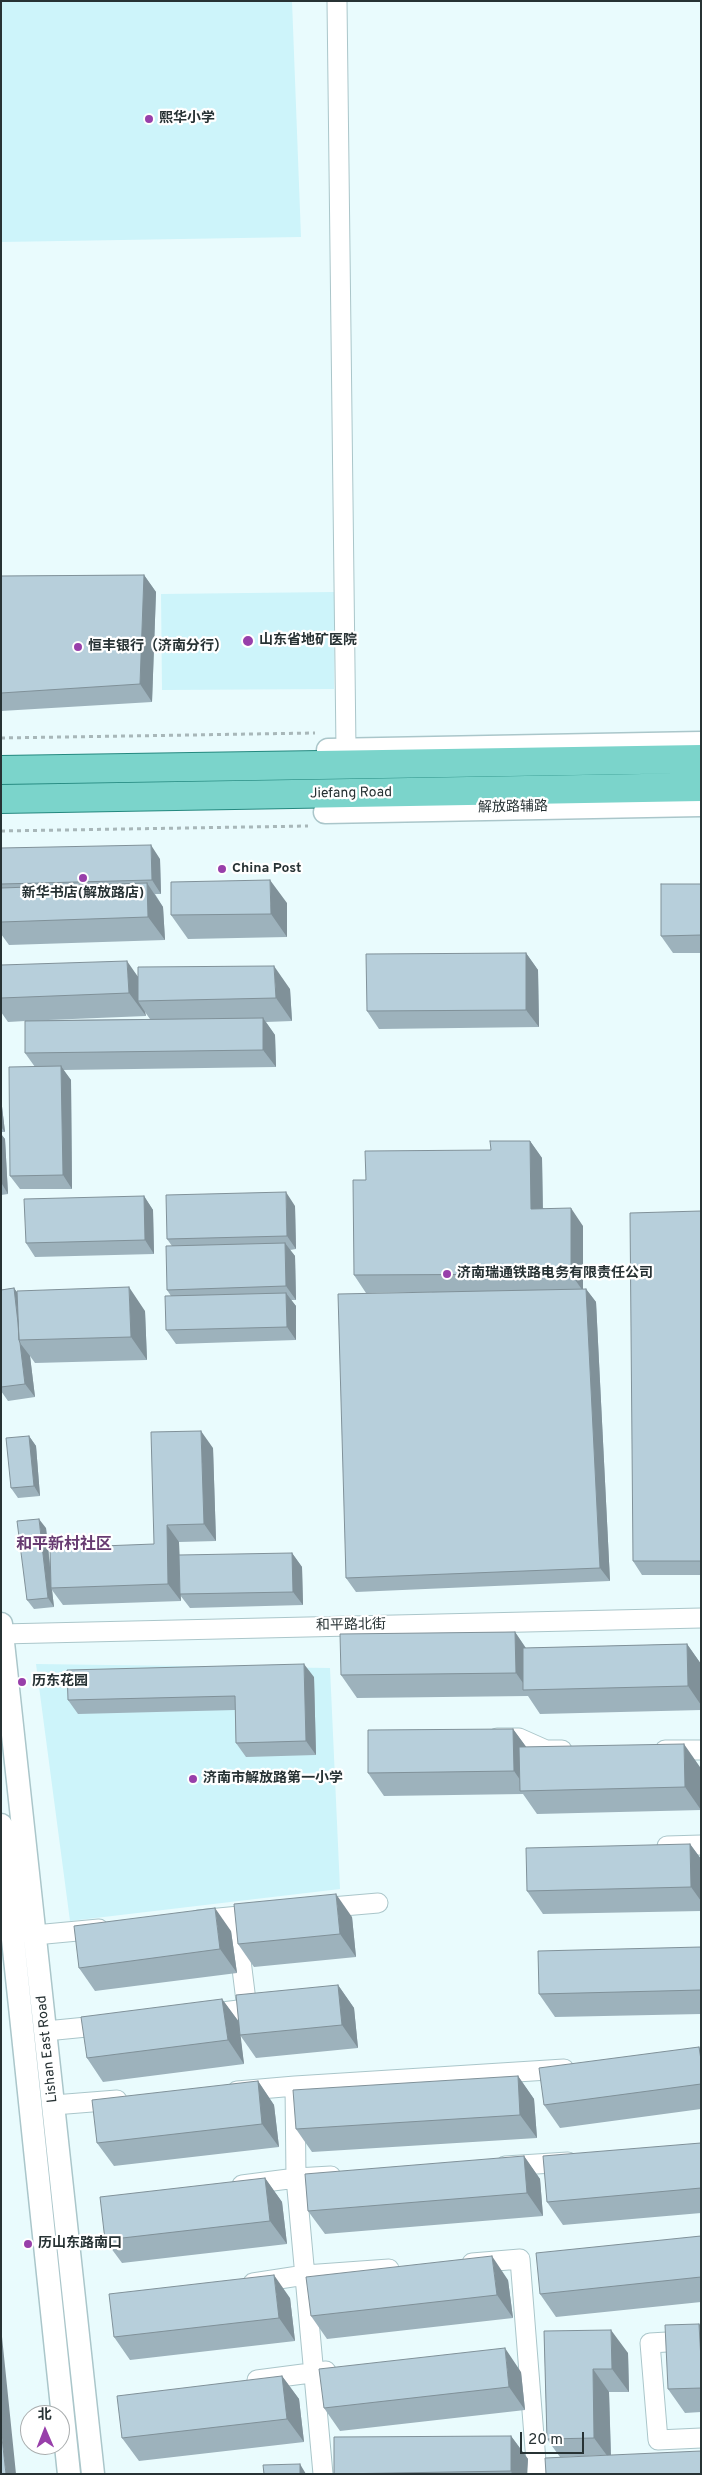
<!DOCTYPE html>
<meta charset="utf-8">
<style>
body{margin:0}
#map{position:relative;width:702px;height:2475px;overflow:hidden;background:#e9fbfd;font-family:Overpass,"Noto Sans SC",sans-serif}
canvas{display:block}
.frame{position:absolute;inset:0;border:2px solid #273234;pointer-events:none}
.north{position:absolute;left:20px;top:2405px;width:50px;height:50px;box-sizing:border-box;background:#fff;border:1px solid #a9adae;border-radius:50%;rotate:359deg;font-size:14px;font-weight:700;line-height:20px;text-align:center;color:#273234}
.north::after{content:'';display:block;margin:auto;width:18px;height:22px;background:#983faa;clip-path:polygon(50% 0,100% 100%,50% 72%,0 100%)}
.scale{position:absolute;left:520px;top:2432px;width:64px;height:22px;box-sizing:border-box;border:2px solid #273234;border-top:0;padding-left:6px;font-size:15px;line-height:18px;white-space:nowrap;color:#273234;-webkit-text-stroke:4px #fff;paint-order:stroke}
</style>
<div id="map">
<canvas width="702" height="2475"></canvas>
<div class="frame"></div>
<div class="north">北</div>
<div class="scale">20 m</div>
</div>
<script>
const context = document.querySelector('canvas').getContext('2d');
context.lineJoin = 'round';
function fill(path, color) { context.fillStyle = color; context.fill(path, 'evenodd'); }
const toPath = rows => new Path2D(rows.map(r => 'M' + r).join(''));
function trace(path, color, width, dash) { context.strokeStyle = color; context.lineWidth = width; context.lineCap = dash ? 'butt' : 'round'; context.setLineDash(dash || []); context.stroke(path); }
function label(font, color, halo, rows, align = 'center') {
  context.font = font + ' Overpass,"Noto Sans SC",sans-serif'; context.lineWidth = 4.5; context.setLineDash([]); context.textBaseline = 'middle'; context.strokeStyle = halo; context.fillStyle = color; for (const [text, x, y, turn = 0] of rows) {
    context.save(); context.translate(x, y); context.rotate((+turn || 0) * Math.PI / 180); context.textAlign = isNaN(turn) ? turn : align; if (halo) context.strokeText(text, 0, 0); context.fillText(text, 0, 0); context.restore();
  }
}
const built = toPath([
 [1,1,292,1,301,237,1,242],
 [334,592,334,689,162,690,161,594],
 [36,1664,330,1668,340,1889,70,1921]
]);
const path = toPath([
 [1,738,315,733],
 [1,831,308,826]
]);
const minor = toPath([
 [337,1,346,749],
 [1,1634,701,1618],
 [497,1738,519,1738,546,1750,562,1750],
 [665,1750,701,1750],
 [667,1846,701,1845],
 [320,1908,378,1903],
 [198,1920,260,1914],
 [236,1920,247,2009],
 [35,1935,99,1929],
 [206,2014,263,2007],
 [46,2031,107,2025],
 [295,2086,564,2069],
 [237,2091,295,2086,296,2178,242,2185],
 [54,2105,117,2100],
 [505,2166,568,2162],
 [472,2263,520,2259,537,2474],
 [253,2283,305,2275,389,2269],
 [701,2340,650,2343,658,2440,701,2438],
 [257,2380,326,2371],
 [323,2474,296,2178,331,2176]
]);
const tertiary = toPath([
 [328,750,701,743],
 [325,812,701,805],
 [1,1624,93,2474],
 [1,1825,69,2474]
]);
const primary = toPath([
 [1,770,701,759],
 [1,799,701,787]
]);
const wall = toPath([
 [144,575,156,592,152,702,1,711,1,576],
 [1,848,160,859,161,894,155,894,163,907,165,940,9,945,1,934],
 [701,884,701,953,673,953,661,936],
 [287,903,287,937,188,939,171,915],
 [526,953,538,970,539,1027,379,1029,367,1011],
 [1,965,290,989,292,1021,266,1022,275,1035,276,1067,63,1070,71,1080,72,1189,20,1189,10,1176,35,1067,25,1053,25,1021,8,1022,1,1012],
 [145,1012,150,1019,48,1020,146,1016],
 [1,1098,5,1132,1,1132],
 [1,1134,5,1139,8,1194,1,1195],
 [530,1141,542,1158,543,1208,583,1226,583,1289,586,1289,596,1302,610,1581,356,1592,346,1578,432,1292,366,1293,354,1275,366,1180],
 [144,1196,153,1210,154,1254,35,1257,26,1243],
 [295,1206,296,1249,290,1250,295,1256,296,1300,291,1300,296,1306,296,1340,176,1344,166,1330,171,1296,167,1290,172,1246,167,1239],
 [701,1211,701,1575,642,1575,633,1561],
 [14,1288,17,1293,145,1311,147,1360,35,1363,30,1356,35,1397,8,1401,1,1391,1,1290],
 [29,1436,36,1446,40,1496,18,1498,11,1488],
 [213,1448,216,1541,179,1542,180,1574,292,1553,302,1567,303,1605,190,1608,180,1595,181,1601,63,1605,52,1590,54,1607,34,1609,27,1600,46,1528,51,1572,154,1544],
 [515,1632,526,1648,687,1644,701,1664,701,1710,540,1714,528,1696,357,1698,341,1675],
 [314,1677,316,1755,246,1757,236,1743,235,1710,78,1714,68,1700],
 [513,1729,526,1747,700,1767,701,1810,537,1814,523,1794,384,1796,368,1773],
 [690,1844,701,1859,701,1911,543,1914,527,1891],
 [352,1917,356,1957,254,1967,238,1944],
 [231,1931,237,1973,95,1991,79,1968],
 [701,1947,701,2014,555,2017,539,1994],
 [338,1985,354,2008,358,2048,256,2058,240,2035,244,2064,103,2082,87,2058,222,1999,239,2022],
 [699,2047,701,2049,701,2109,560,2128,544,2105],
 [518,2076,534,2099,537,2138,312,2152,296,2129],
 [258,2081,274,2105,279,2147,114,2166,97,2143],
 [701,2143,701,2213,563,2225,547,2202],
 [524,2156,540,2179,543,2216,325,2234,308,2211],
 [265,2178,282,2202,287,2244,122,2263,105,2240],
 [701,2236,701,2302,556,2317,540,2294],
 [508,2280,513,2318,327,2339,311,2316],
 [290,2298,295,2341,130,2360,114,2337],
 [699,2324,701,2326,701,2412,685,2413,668,2389],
 [544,2331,628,2353,629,2392,609,2392,611,2455,560,2457,547,2439],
 [521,2372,525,2410,340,2431,324,2408],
 [282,2376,299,2399,304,2442,139,2461,122,2438],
 [511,2436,528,2459,527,2474,334,2474]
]);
const shadedWall = toPath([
 [144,575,156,592,152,702,140,684],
 [151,845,160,859,161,894,152,880],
 [270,880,287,903,287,937,271,914],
 [147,883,163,907,165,940,148,917],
 [526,953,538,970,539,1027,526,1010],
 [127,961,143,984,138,1001,145,1012,146,1016,129,993],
 [274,966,290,989,292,1021,276,998],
 [263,1018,275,1035,276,1067,263,1050],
 [61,1066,71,1080,72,1189,63,1175],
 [1,1098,5,1132,1,1127],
 [1,1134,5,1139,8,1194,2,1184],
 [530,1141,542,1158,543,1226,531,1209],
 [286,1192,295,1206,296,1249,287,1236],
 [144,1196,153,1210,154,1254,145,1240],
 [571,1208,583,1226,583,1291,571,1274],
 [285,1243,295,1256,296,1300,286,1286],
 [129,1287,145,1311,147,1360,131,1337],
 [14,1288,24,1302,20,1340],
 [586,1289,596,1302,610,1581,600,1568],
 [286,1293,296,1306,296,1340,287,1327],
 [20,1343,30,1356,35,1397,25,1384],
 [201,1431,213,1448,216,1541,204,1524],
 [29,1436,36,1446,40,1496,34,1486],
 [39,1519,46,1528,52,1588,51,1588,52,1590,54,1607,48,1598],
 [167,1525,179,1542,181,1601,168,1584],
 [292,1553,302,1567,303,1605,293,1592],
 [515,1632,531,1656,528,1690,516,1673],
 [687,1644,701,1664,701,1705,688,1686],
 [304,1664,314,1677,316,1755,306,1741],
 [513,1729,530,1752,527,1790,514,1771],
 [684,1744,700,1767,701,1810,685,1787],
 [690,1844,701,1859,701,1901,691,1887],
 [336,1894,352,1917,356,1957,340,1934],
 [215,1908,231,1931,237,1973,220,1949],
 [338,1985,354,2008,358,2048,342,2025],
 [222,1999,239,2022,244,2064,228,2040],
 [518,2076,534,2099,537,2138,520,2115],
 [258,2081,274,2105,279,2147,262,2124],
 [524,2156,540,2179,543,2216,527,2193],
 [265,2178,282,2202,287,2244,270,2221],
 [492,2256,508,2280,513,2318,497,2295],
 [274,2275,290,2298,295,2341,279,2318],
 [699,2324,701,2326,701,2360],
 [1,2327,16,2474,6,2474,1,2429],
 [611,2330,628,2353,629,2392,612,2369],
 [505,2348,521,2372,525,2410,509,2387],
 [593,2369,609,2392,611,2461,594,2438],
 [282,2376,299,2399,304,2442,287,2419],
 [511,2436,528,2459,527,2474,512,2474,511,2471],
 [300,2464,306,2474,300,2474]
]);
const building = toPath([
 [144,575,140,684,1,693,1,576,144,575],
 [151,845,152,880,1,884,1,848,151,845],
 [270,880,271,914,171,915,171,882,270,880],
 [147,883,148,917,1,922,1,888,147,883],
 [661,884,701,884,701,935,661,936,661,884],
 [526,953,526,1010,367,1011,366,954,526,953],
 [127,961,129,993,1,998,1,965,127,961],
 [274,966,276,998,138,1001,138,967,274,966],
 [263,1018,263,1050,25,1053,25,1021,263,1018],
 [61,1066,63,1175,10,1176,9,1067,61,1066],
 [490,1141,530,1141,531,1209,571,1208,571,1274,354,1275,353,1180,366,1180,365,1151,491,1150,490,1141],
 [286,1192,287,1236,167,1239,166,1195,286,1192],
 [144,1196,145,1240,26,1243,24,1199,144,1196],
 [701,1211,701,1561,633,1561,630,1213,701,1211],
 [285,1243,286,1286,167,1290,166,1246,285,1243],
 [129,1287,131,1337,19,1340,17,1291,129,1287],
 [14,1288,18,1323,19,1340,20,1343,25,1384,1,1387,1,1290,14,1288],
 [586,1289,600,1568,346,1578,338,1294,586,1289],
 [286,1293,287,1327,166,1330,165,1296,286,1293],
 [201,1431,204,1524,167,1525,168,1584,51,1588,50,1548,154,1544,151,1432,201,1431],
 [29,1436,34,1486,11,1488,6,1438,29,1436],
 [39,1519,48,1598,27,1600,17,1521,39,1519],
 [292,1553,293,1592,180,1594,179,1555,292,1553],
 [515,1632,516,1673,341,1675,340,1634,515,1632],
 [687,1644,688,1686,523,1690,523,1648,687,1644],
 [304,1664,306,1741,236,1743,235,1696,68,1700,67,1670,304,1664],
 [513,1729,514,1771,368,1773,368,1730,513,1729],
 [684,1744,685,1787,520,1791,519,1747,684,1744],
 [690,1844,691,1887,527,1891,526,1848,690,1844],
 [336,1894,340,1934,238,1944,234,1904,336,1894],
 [215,1908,220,1949,79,1968,74,1926,215,1908],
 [701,1947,701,1990,539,1994,538,1951,701,1947],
 [338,1985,342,2025,240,2035,236,1995,338,1985],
 [222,1999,228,2040,87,2058,81,2017,222,1999],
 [699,2047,701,2060,701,2084,544,2105,539,2068,699,2047],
 [518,2076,520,2115,296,2129,293,2090,518,2076],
 [258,2081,262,2124,97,2143,92,2100,258,2081],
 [701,2143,701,2188,547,2202,543,2156,701,2143],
 [524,2156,527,2193,308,2211,305,2174,524,2156],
 [265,2178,270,2221,105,2240,100,2197,265,2178],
 [701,2236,701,2277,540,2294,536,2253,701,2236],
 [492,2256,497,2295,311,2316,306,2277,492,2256],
 [274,2275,279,2318,114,2337,109,2294,274,2275],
 [699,2324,701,2360,701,2388,668,2389,665,2325,699,2324],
 [611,2330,612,2369,593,2369,594,2438,547,2439,544,2331,611,2330],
 [505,2348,509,2387,324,2408,319,2369,505,2348],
 [282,2376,287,2419,122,2438,117,2396,282,2376],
 [1,2429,6,2474,1,2474,1,2429],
 [511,2436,511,2471,334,2474,334,2437,511,2436],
 [701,2451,701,2474,546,2474,545,2458,701,2451],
 [300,2464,300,2474,264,2474,263,2465,300,2464]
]);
const markers = [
 [149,119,5,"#983faa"],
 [248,641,6,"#983faa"],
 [78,647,5,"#983faa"],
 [222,869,5,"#983faa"],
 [83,878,5,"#983faa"],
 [447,1274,5,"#983faa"],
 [22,1682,5,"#983faa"],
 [193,1779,5,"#983faa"],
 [28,2244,5,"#983faa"]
];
const poiNames = [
 ["熙华小学",159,119],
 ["山东省地矿医院",259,641],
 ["恒丰银行（济南分行）",88,647],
 ["China Post",232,869],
 ["新华书店(解放路店)",83,894,"center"],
 ["济南瑞通铁路电务有限责任公司",457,1274],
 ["历东花园",32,1682],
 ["济南市解放路第一小学",203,1779],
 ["历山东路南口",38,2244]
];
const streetNames = [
 ["Jiefang Road",351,794,-1],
 ["解放路辅路",513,808,-1],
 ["和平路北街",351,1626,-1],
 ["Lishan East Road",48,2049,-96]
];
const quarterNames = [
 ["和平新村社区",64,1546]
];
fill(built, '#cdf4fa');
trace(minor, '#aac6ca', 21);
trace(tertiary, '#aac6ca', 25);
trace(primary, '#24887f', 30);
trace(path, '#a8b7b9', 3, [4, 4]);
trace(minor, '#fff', 19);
trace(tertiary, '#fff', 22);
trace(primary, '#7bd4cb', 28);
fill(wall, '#9db2bc');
fill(shadedWall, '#809199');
fill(building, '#b7cfdb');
trace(building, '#809199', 1);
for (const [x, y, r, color] of markers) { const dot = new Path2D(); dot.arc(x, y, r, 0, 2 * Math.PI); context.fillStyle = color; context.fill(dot); trace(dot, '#fff', 2); }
label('bold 14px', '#273234', '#fff', poiNames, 'left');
label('14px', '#273234', '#fff', streetNames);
label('bold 16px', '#673b71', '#fff', quarterNames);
</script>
